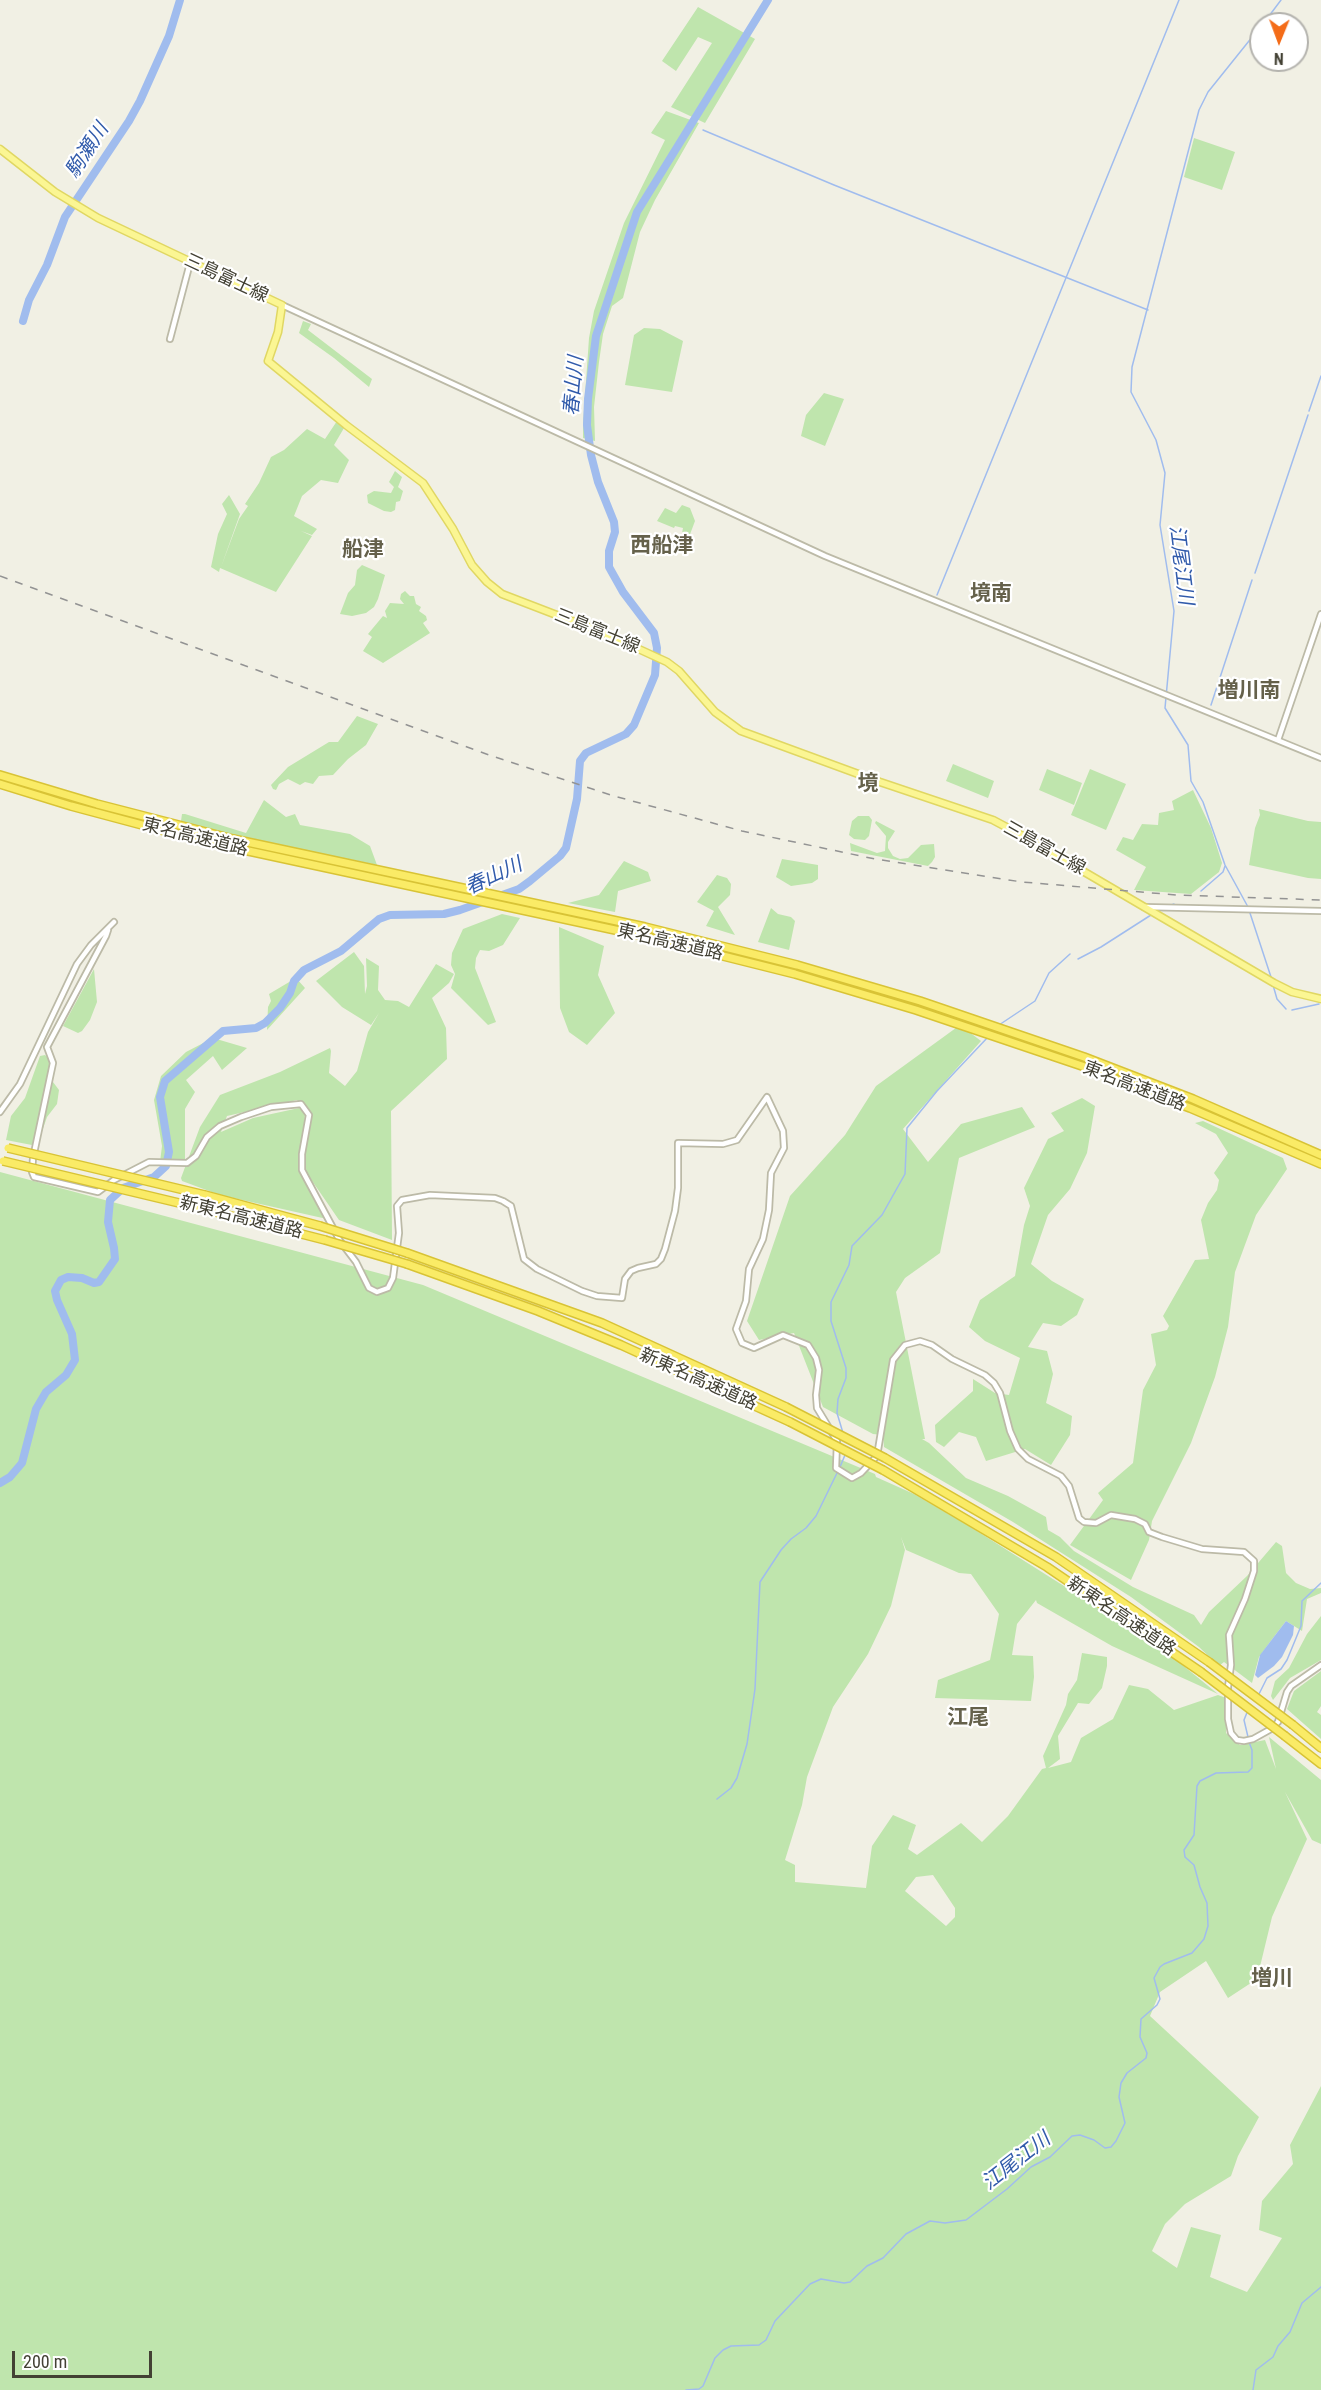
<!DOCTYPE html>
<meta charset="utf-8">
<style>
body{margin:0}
#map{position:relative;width:1321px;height:2390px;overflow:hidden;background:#f1f0e4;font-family:"Roboto Condensed",sans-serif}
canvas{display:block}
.north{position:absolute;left:1249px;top:12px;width:60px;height:60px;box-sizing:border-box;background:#fff;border:2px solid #b4b3ae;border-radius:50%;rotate:181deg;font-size:16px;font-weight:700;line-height:24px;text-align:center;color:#434134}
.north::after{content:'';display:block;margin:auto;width:21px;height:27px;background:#f46c18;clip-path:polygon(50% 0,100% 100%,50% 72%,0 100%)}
.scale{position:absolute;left:12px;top:2351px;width:140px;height:27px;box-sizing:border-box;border:3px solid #434134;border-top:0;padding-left:8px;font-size:18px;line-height:21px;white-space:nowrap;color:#434134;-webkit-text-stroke:4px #fff;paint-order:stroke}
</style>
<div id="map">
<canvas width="1321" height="2390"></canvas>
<div class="north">N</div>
<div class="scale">200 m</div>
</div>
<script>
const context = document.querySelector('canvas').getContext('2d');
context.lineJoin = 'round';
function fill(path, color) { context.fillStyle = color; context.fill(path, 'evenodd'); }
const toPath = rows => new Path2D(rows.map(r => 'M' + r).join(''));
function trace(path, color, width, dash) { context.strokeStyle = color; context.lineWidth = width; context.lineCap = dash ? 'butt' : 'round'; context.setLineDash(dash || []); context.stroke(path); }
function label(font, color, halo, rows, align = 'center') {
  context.font = font + ' "Roboto Condensed","Noto Sans JP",sans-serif'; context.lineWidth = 4.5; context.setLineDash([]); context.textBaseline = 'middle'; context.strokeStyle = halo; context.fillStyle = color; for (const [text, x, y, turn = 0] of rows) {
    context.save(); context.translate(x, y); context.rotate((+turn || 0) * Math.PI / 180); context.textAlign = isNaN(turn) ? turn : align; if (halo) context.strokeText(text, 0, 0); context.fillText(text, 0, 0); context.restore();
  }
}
const green = toPath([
 [698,7,755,39,705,123,671,107,712,43,698,37,676,71,662,61],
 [666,111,699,123,655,200,640,232,623,298,612,306,603,334,599,362,594,407,595,441,583,438,583,424,589,338,594,311,624,223,665,140,651,133],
 [1194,138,1235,152,1222,190,1184,177],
 [303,321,311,324,308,330,372,379,369,387,334,358,299,333],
 [644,328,660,329,683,341,672,392,625,385,634,335],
 [824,393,844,399,825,446,801,436,806,415],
 [337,421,344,428,334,445,349,460,338,483,321,480,302,496,294,516,317,529,312,535,301,531,312,536,276,592,220,568,219,572,211,567,218,534,227,514,222,504,229,495,240,514,221,567,239,519,248,506,245,504,259,483,271,457,284,450,307,429,325,439],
 [395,471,402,477,398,487,403,491,400,501,396,502,395,510,391,512,384,511,368,503,367,495,374,491,391,493,394,487,389,482],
 [682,505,690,508,695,521,689,537,682,533,683,528,675,526,674,528,657,521,665,508,676,513],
 [362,565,385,575,378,599,374,607,366,613,352,616,340,614,348,593,355,585,357,570],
 [405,591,410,596,414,596,416,604,421,607,419,611,426,616,427,620,423,623,430,633,383,663,363,651,372,637,368,634,383,616,387,618,385,611,390,603,404,604,400,599,401,594],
 [357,716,378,724,366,745,348,759,333,775,319,776,313,784,305,782,300,785,288,779,279,784,276,790,273,789,271,785,288,767,329,742,338,742],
 [953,764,994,781,988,798,946,781],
 [1047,769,1082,783,1074,805,1039,790],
 [1090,769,1126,784,1106,830,1071,815],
 [1193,790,1211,828,1222,863,1219,872,1191,894,1134,890,1146,867,1116,850,1123,837,1133,840,1142,824,1158,825,1159,813,1174,810,1172,801],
 [264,800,286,817,295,814,300,825,350,834,370,846,377,865,213,831,181,821,182,814,185,814,246,833],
 [1259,809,1308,821,1321,822,1321,879,1308,878,1249,865,1255,828,1260,815],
 [858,816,869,816,872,820,869,836,865,840,854,839,849,835,852,821],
 [876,821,895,831,888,842,888,848,893,856,900,859,908,858,921,845,934,844,935,857,932,862,928,866,851,851,850,843,877,853,885,851,886,836,875,823],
 [782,859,818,865,818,879,812,883,791,886,776,877],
 [624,861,648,872,651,881,618,891,615,912,568,903,599,895],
 [717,875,727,878,731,884,730,895,718,907,735,935,706,926,714,911,697,902],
 [771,908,778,914,791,917,795,921,789,950,758,942],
 [502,914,520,918,503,945,489,951,480,950,476,958,475,968,496,1022,488,1025,451,988,455,974,451,965,452,953,463,929],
 [559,927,604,946,598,975,615,1013,587,1045,569,1032,560,1008],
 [354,952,364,966,365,994,367,986,366,958,379,966,378,990,385,1000,398,1001,409,1007,436,964,454,974,449,983,432,998,446,1028,447,1059,391,1111,392,1240,339,1220,308,1175,304,1163,311,1116,297,1100,227,1116,221,1132,253,1118,299,1108,305,1113,303,1149,299,1164,302,1177,327,1219,220,1195,182,1181,181,1178,200,1127,220,1095,280,1072,330,1048,331,1051,329,1073,345,1086,357,1071,368,1032,379,1013,371,1025,342,1007,316,981],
 [94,969,97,1002,90,1020,82,1031,78,1033,63,1026],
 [296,978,305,988,267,1030,268,1007,271,1001,269,994],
 [960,1025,981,1041,903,1129,928,1162,961,1124,1022,1107,1035,1127,959,1158,940,1253,905,1278,896,1292,925,1439,922,1439,929,1443,966,1478,1008,1496,1046,1517,1048,1530,1060,1537,1074,1551,1133,1587,1194,1615,1201,1625,1209,1612,1247,1576,1276,1542,1282,1546,1286,1573,1296,1583,1310,1589,1321,1588,1321,1593,1307,1599,1302,1631,1286,1621,1270,1642,1259,1657,1252,1683,1224,1662,1219,1666,1199,1647,1131,1597,1013,1522,884,1447,883,1435,873,1434,823,1407,794,1333,759,1340,747,1321,790,1196,845,1135,876,1086],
 [213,1038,247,1048,222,1070,213,1056,186,1080,195,1092,185,1109,185,1161,160,1162,162,1146,154,1100,161,1076,186,1052],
 [45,1055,53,1062,53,1082,59,1090,57,1104,47,1117,37,1146,6,1140,11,1116,25,1098,40,1056],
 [1082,1098,1095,1106,1087,1153,1070,1189,1048,1215,1031,1264,1052,1281,1084,1299,1077,1315,1061,1326,1043,1323,1028,1347,1047,1351,1053,1374,1046,1403,1072,1416,1070,1435,1051,1465,1025,1449,986,1461,976,1437,959,1432,944,1447,936,1442,935,1425,973,1391,973,1379,995,1393,1009,1395,1020,1358,985,1341,969,1327,980,1300,1015,1276,1024,1225,1030,1206,1024,1188,1048,1139,1064,1131,1051,1113],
 [1203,1121,1283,1158,1287,1169,1256,1215,1235,1272,1228,1327,1215,1377,1191,1443,1152,1521,1149,1540,1131,1580,1070,1545,1103,1500,1098,1493,1133,1463,1143,1390,1156,1365,1151,1334,1167,1330,1169,1326,1163,1316,1195,1260,1209,1259,1201,1220,1208,1203,1217,1190,1219,1180,1214,1173,1228,1153,1216,1134,1195,1123],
 [0,1172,423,1285,875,1474,876,1477,914,1494,969,1526,1113,1617,1169,1654,1218,1694,1112,1646,1037,1603,1036,1600,1017,1624,1012,1655,1033,1656,1034,1677,1031,1701,935,1698,938,1680,990,1660,999,1614,971,1574,959,1573,906,1550,901,1537,905,1550,891,1606,868,1654,833,1707,807,1777,802,1805,785,1860,795,1865,795,1882,866,1888,872,1846,893,1815,916,1825,908,1849,917,1855,961,1823,982,1842,1008,1816,1042,1769,1046,1768,1043,1756,1066,1705,1068,1694,1077,1680,1082,1653,1107,1657,1107,1666,1102,1688,1089,1704,1078,1703,1058,1736,1060,1759,1048,1768,1071,1762,1081,1738,1113,1719,1129,1685,1148,1689,1174,1710,1218,1695,1226,1698,1226,1733,1240,1745,1265,1740,1276,1769,1269,1737,1321,1780,1321,1844,1312,1840,1285,1792,1307,1839,1272,1917,1257,1979,1228,1998,1206,1961,1160,1992,1150,2016,1259,2117,1238,2156,1231,2176,1185,2204,1165,2224,1152,2251,1177,2268,1191,2227,1221,2235,1210,2277,1247,2292,1282,2238,1259,2230,1262,2201,1293,2164,1290,2145,1321,2086,1321,2390,0,2390],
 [933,1875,955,1908,955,1917,946,1926,905,1891,916,1877],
 [1321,1616,1321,1660,1290,1678,1273,1700,1271,1696,1275,1681,1289,1668,1307,1634],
 [1321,1671,1321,1706,1317,1712,1321,1715,1321,1739,1287,1709,1294,1691]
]);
const water = toPath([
 [1286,1621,1294,1626,1293,1635,1282,1657,1274,1666,1258,1678,1255,1675,1260,1655]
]);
const stream = toPath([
 [1263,24,1281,0],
 [1261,26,1208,92,1199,110,1132,367,1131,392,1156,440,1165,473,1160,525,1174,611,1165,708,1188,745,1191,781,1203,802,1225,865,1248,907,1271,977],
 [703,130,834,185,1148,310],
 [1309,411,1321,376],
 [1255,573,1308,415],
 [937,595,1179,0],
 [1211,705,1252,580],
 [1201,891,1223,872,1225,866],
 [1169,906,1174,904],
 [1078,959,1101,947,1151,915],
 [1273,985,1277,999,1286,1009],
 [1292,1010,1319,1004],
 [999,1025,1035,1001,1049,973,1070,954],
 [843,1433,837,1413,838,1399,846,1378,846,1368,831,1321,831,1302,849,1265,852,1246,882,1215,905,1174,907,1128,937,1091,988,1037],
 [840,1467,845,1455],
 [1258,1696,1267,1678,1281,1669,1287,1660,1301,1626,1302,1601,1321,1583],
 [1248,1737,1244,1720,1248,1710],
 [717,1799,731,1788,737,1778,747,1744,755,1689,760,1582,781,1550,791,1539,806,1528,816,1516,838,1471],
 [686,2390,699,2389,703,2386,715,2358,723,2350,731,2346,759,2345,766,2340,775,2321,810,2284,821,2279,844,2283,850,2282,867,2266,883,2258,906,2234,930,2221,945,2223,966,2220,1007,2189,1031,2167,1050,2157,1072,2136,1080,2135,1094,2140,1105,2148,1111,2147,1116,2141,1125,2123,1119,2097,1121,2083,1127,2073,1146,2058,1147,2053,1140,2037,1141,2019,1157,2005,1160,1999,1154,1978,1160,1967,1164,1964,1192,1953,1204,1939,1208,1926,1207,1903,1200,1887,1194,1865,1185,1857,1184,1850,1194,1835,1197,1786,1200,1781,1216,1773,1248,1772,1252,1768,1252,1750,1249,1742],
 [1253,2390,1256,2370,1273,2357,1278,2346,1290,2332,1302,2303,1321,2287]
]);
const river = toPath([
 [23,321,29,300,47,265,65,217,129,121,140,101,169,36,180,0],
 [0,1483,10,1477,22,1463,36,1409,46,1392,66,1375,75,1360,72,1334,57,1300,55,1291,61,1280,68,1277,82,1278,94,1283,99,1282,115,1259,114,1248,108,1222,110,1200,123,1188,154,1177,166,1166,169,1152,160,1097,165,1081,223,1031,256,1028,265,1023,280,1008,290,993,294,981,304,970,341,951,379,919,390,915,444,914,460,910,519,889,530,881,560,856,566,848,577,799,580,761,586,753,626,734,634,725,655,675,657,648,654,633,623,592,609,567,609,551,615,532,614,522,598,482,591,455,587,425,588,399,596,336,637,212,768,0]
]);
const minor = toPath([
 [282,305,825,556,1321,758],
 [170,339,190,263],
 [1278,740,1321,614],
 [1144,907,1321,911],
 [108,930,106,936,47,1047,53,1063,33,1158,32,1172,34,1177,98,1192,114,1180,149,1162,187,1163,196,1156,207,1137,220,1126,241,1117,271,1107,301,1104,309,1115,302,1154,302,1170,340,1241,356,1262,369,1288,377,1292,388,1288,393,1278,399,1233,397,1206,402,1200,430,1195,495,1198,503,1201,511,1206,524,1259,537,1269,582,1291,597,1296,622,1298,625,1279,631,1271,638,1268,656,1264,661,1259,665,1249,675,1211,678,1188,678,1143,723,1144,737,1140,767,1097,783,1131,784,1148,771,1173,769,1210,763,1239,749,1269,746,1301,736,1329,742,1343,754,1348,783,1335,808,1345,816,1358,819,1370,816,1395,817,1408,837,1441,836,1468,852,1478,861,1473,877,1456,893,1360,905,1345,920,1341,932,1345,952,1359,985,1375,994,1383,1000,1393,1010,1431,1018,1449,1028,1459,1061,1476,1069,1486,1079,1518,1084,1522,1096,1523,1111,1515,1135,1519,1145,1524,1149,1532,1162,1537,1202,1549,1244,1552,1254,1561,1254,1571,1245,1599,1229,1635,1231,1665,1228,1687,1228,1719,1231,1733,1237,1740,1244,1741,1253,1739,1271,1729,1278,1722,1287,1692,1291,1686,1321,1665],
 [0,1112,20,1084,77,964,91,945,114,922]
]);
const major = toPath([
 [0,149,55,192,98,218,282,305,278,332,268,361,346,425,423,483,453,529,472,565,487,582,502,594,606,634,667,662,679,671,715,712,741,731,880,782,993,820,1023,836,1274,983,1292,992,1321,999]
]);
const highway = toPath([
 [0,775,97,804,233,839,645,927,797,965,920,1001,1084,1057,1193,1099,1321,1155],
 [0,784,71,806,202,841,643,936,795,974,916,1010,1082,1066,1190,1108,1321,1164],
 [205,1195,320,1226],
 [200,1208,325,1240],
 [407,1253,602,1323,786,1407],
 [407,1264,538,1311,621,1345,790,1422],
 [885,1458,1056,1557,1209,1662],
 [883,1470,1047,1567,1201,1672],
 [1293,1725,1321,1748],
 [1285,1736,1321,1764]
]);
const rail = toPath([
 [0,576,489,755,614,796,742,831,875,859,1022,882,1177,895,1321,900]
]);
const highwayBridge = toPath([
 [8,1148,205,1195],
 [3,1161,200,1208],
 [320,1226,407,1253],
 [325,1240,407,1264],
 [786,1407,885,1458],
 [790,1422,883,1470],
 [1209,1662,1293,1725],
 [1201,1672,1285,1736]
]);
const streetNames = [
 ["三島富士線",226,279,25],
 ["三島富士線",597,632,22],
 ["東名高速道路",195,838,14],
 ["三島富士線",1044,849,29],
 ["東名高速道路",670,943,13],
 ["東名高速道路",1134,1087,21],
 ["新東名高速道路",241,1218,14],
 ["新東名高速道路",698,1380,24],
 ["新東名高速道路",1121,1617,34]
];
const waterNames = [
 ["駒瀬川",88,151,-57],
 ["春山川",575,386,-85],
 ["江尾江川",1180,565,83],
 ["春山川",494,877,-25],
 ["江尾江川",1017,2162,-38]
];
const quarterNames = [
 ["西船津",662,547],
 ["船津",363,551],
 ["境南",991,595],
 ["増川南",1249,692],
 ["境",868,785],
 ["江尾",968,1719],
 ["増川",1272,1980]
];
fill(green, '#bfe5ad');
fill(water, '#a0bcee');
trace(stream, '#a0bcee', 1.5);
trace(river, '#a0bcee', 8);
trace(minor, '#bcbaa7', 8);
trace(major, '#e0d763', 9);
trace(highway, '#d8c336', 10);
trace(minor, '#fff', 4.5);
trace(major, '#fbf693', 6);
trace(highway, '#faeb66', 7);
trace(rail, '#939393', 1.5, [8, 8]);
trace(highwayBridge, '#d8c336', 10, []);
trace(highwayBridge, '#faeb66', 7);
label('18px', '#434134', '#fff', streetNames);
label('italic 20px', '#315bab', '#fff', waterNames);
label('bold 21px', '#65614b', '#fff', quarterNames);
</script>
